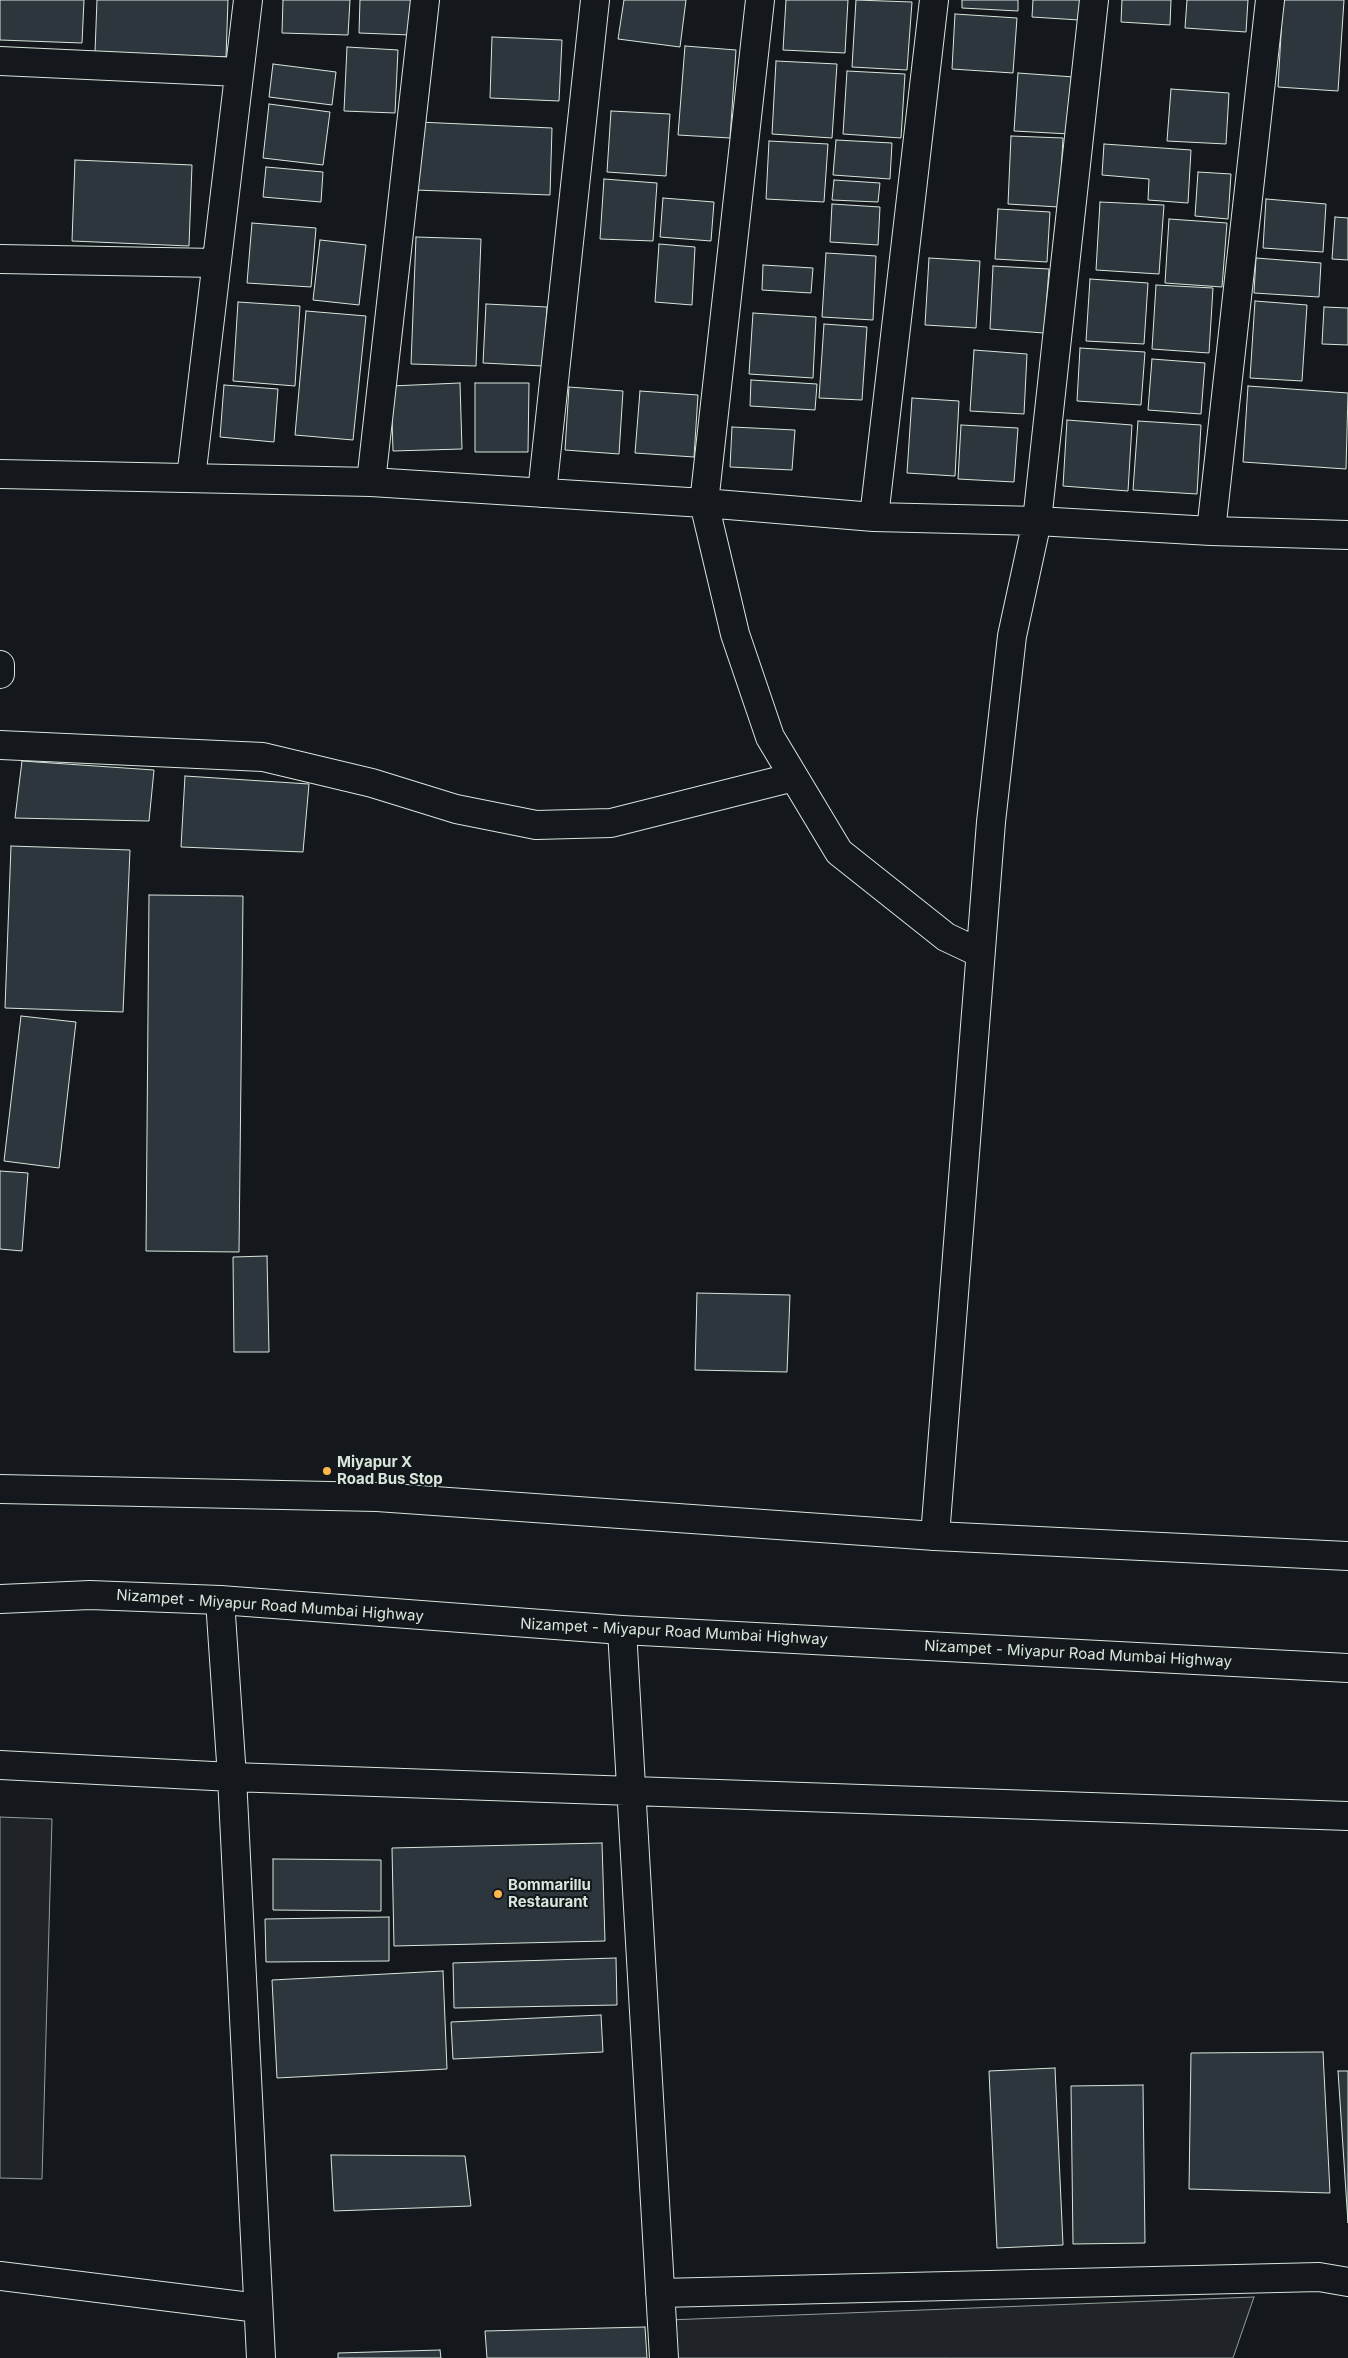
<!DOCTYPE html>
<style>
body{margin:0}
canvas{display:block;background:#14181c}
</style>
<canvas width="1348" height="2358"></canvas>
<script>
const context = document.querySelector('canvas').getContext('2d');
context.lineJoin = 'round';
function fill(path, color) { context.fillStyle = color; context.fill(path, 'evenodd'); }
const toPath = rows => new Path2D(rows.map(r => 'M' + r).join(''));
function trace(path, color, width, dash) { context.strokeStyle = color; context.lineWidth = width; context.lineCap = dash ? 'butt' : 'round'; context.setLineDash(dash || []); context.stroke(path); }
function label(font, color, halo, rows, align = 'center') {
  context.font = font + ' Inter,sans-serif'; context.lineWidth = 4; context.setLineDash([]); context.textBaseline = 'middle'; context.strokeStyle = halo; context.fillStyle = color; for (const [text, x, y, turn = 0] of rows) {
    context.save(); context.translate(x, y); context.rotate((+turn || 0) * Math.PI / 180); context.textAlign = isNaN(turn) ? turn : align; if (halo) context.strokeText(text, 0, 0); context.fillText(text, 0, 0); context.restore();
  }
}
const green = toPath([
 [0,1817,52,1819,42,2179,0,2178,0,1817],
 [1254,2297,1233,2358,668,2358,668,2320,1254,2297]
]);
const building = toPath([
 [0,0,84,0,82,43,0,40,0,0],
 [97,0,228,0,226,57,95,52,97,0],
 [283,0,350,0,348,35,282,33,283,0],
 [360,0,412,0,410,35,359,33,360,0],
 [624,0,686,0,680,47,618,39,624,0],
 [786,0,848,0,845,53,783,50,786,0],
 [856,0,912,2,907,70,852,67,856,0],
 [962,0,1018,0,1018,11,962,8,962,0],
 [1033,0,1080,0,1079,20,1032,17,1033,0],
 [1122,0,1171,0,1170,25,1121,22,1122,0],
 [1187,0,1248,0,1246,32,1185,28,1187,0],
 [1283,0,1344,0,1338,91,1278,87,1283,0],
 [955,14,1017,18,1013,73,952,69,955,14],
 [492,37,562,40,559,101,490,98,492,37],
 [685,46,736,50,730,138,678,135,685,46],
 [347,47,398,50,395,113,344,111,347,47],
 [776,61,837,64,832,138,772,134,776,61],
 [273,64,336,72,332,105,269,97,273,64],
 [847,71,905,74,901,138,843,134,847,71],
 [1018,73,1074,77,1070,134,1014,131,1018,73],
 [1171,89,1229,93,1226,144,1167,141,1171,89],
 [269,104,330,112,323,165,263,158,269,104],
 [611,111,670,114,666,176,607,172,611,111],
 [418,122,552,128,550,195,415,190,418,122],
 [1011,136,1063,138,1059,207,1008,204,1011,136],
 [836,140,892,143,890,179,833,175,836,140],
 [769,141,828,144,824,202,766,199,769,141],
 [1104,144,1191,150,1188,203,1148,200,1149,179,1102,175,1104,144],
 [75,160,192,165,189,246,72,241,75,160],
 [266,167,323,172,321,202,263,197,266,167],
 [1198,172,1231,174,1228,219,1195,216,1198,172],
 [604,179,657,183,653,241,600,239,604,179],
 [834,180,880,183,878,202,832,200,834,180],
 [663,198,714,202,711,241,660,237,663,198],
 [1266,199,1326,204,1323,252,1263,248,1266,199],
 [1100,202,1164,205,1159,274,1096,270,1100,202],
 [832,204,880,207,878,245,830,242,832,204],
 [998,209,1050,212,1047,262,995,259,998,209],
 [1335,217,1348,218,1348,260,1332,259,1335,217],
 [1169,219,1227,223,1222,287,1165,283,1169,219],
 [252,223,316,228,311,287,247,283,252,223],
 [416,237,481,239,476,366,411,364,416,237],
 [320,240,366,245,359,305,313,300,320,240],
 [659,244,695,247,692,305,655,302,659,244],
 [826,253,876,256,873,320,822,317,826,253],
 [929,258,980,261,976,328,925,325,929,258],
 [1256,258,1321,263,1319,297,1254,293,1256,258],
 [763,265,813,268,811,293,762,290,763,265],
 [993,266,1049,269,1044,333,990,329,993,266],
 [1090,279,1148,283,1144,344,1086,341,1090,279],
 [1156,285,1213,288,1209,353,1152,349,1156,285],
 [1255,301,1307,305,1302,381,1250,378,1255,301],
 [238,302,300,306,295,386,233,381,238,302],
 [486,304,547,307,543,366,483,363,486,304],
 [1324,307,1348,308,1348,345,1322,344,1324,307],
 [306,311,366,316,353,440,295,435,306,311],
 [753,313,816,317,813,378,749,374,753,313],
 [824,324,867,327,862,400,819,398,824,324],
 [1080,348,1145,352,1141,405,1077,401,1080,348],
 [974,350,1027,354,1024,414,970,411,974,350],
 [1152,359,1205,363,1201,414,1148,410,1152,359],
 [751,380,817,384,815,410,750,406,751,380],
 [460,383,462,449,393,451,391,386,460,383],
 [475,383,529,383,528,452,475,452,475,383],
 [224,385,278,389,274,442,220,437,224,385],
 [1248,386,1348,393,1346,469,1243,462,1248,386],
 [569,387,623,391,619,454,565,450,569,387],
 [640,391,698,395,694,457,635,453,640,391],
 [912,398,959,401,955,476,907,473,912,398],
 [1067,420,1132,425,1128,491,1063,486,1067,420],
 [1138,421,1201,425,1197,494,1133,490,1138,421],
 [961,425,1018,428,1014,482,958,479,961,425],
 [732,427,795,430,792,470,730,467,732,427],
 [22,761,154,770,149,821,15,818,22,761],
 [185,776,309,784,303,852,181,847,185,776],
 [11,846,130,850,123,1012,5,1008,11,846],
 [149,895,243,896,239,1252,146,1251,149,895],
 [21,1016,76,1022,59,1168,4,1161,21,1016],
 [0,1171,28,1173,22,1251,0,1249,0,1171],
 [267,1256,269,1352,234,1352,233,1257,267,1256],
 [697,1293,790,1295,787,1372,695,1370,697,1293],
 [602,1843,605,1941,394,1946,392,1848,602,1843],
 [273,1859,381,1860,381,1911,273,1910,273,1859],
 [389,1917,389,1961,266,1962,265,1919,389,1917],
 [616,1958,617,2005,454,2008,453,1963,616,1958],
 [443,1971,447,2069,277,2078,272,1980,443,1971],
 [601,2015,603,2052,453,2059,451,2022,601,2015],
 [1323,2052,1330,2193,1189,2189,1191,2053,1323,2052],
 [1055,2068,1063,2245,997,2248,989,2071,1055,2068],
 [1338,2071,1348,2071,1348,2223,1338,2071],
 [1143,2085,1145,2243,1073,2244,1071,2086,1143,2085],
 [331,2155,465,2156,471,2206,334,2211,331,2155],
 [645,2327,647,2358,487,2358,485,2331,645,2327],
 [440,2350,441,2358,338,2358,338,2353,440,2350]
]);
const street = toPath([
 [760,0,704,503,735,634,770,737,839,852,946,937,980,953],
 [0,61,239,72],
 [0,259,216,263],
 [0,474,371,482,704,503,874,517,1037,521,1211,531,1348,535],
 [191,478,248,0],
 [371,482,425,0],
 [542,493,595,0],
 [874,517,934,0],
 [1211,531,1270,0],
 [0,665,0,674],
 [0,745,263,757,372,783,456,809,536,825,611,823,794,777],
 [935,1536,991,822,1012,636,1037,521,1094,0],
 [220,1600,232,1777,261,2358],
 [622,1630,664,2358],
 [0,1765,232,1777,1348,1816],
 [0,2276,258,2308],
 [660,2293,1319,2277,1348,2282]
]);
const highway = toPath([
 [0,1489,377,1497,935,1536,1348,1556],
 [0,1599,90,1595,220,1600,622,1630,1348,1668]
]);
const markers = [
 [327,1471,5,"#ffb74d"],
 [498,1894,5,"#ffb74d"]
];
const poiNames = [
 ["Miyapur X",337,1462],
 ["Road Bus Stop",337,1479],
 ["Bommarillu",508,1885],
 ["Restaurant",508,1902]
];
const streetNames = [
 ["Nizampet - Miyapur Road Mumbai Highway",270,1606,4],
 ["Nizampet - Miyapur Road Mumbai Highway",674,1632,3],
 ["Nizampet - Miyapur Road Mumbai Highway",1078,1654,3]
];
fill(green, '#202428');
trace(green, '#939e99', 1);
fill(building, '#2c363c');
trace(building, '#d8e6dc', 1);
trace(street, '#d8e6dc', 30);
trace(highway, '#d8e6dc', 30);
trace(street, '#14181c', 28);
trace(highway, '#14181c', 28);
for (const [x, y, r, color] of markers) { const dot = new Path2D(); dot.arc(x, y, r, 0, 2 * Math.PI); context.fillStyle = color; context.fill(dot); trace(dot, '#14181c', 2); }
label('bold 15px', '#d8e6dc', '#14181c', poiNames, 'left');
label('15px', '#d8e6dc', '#14181c', streetNames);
</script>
